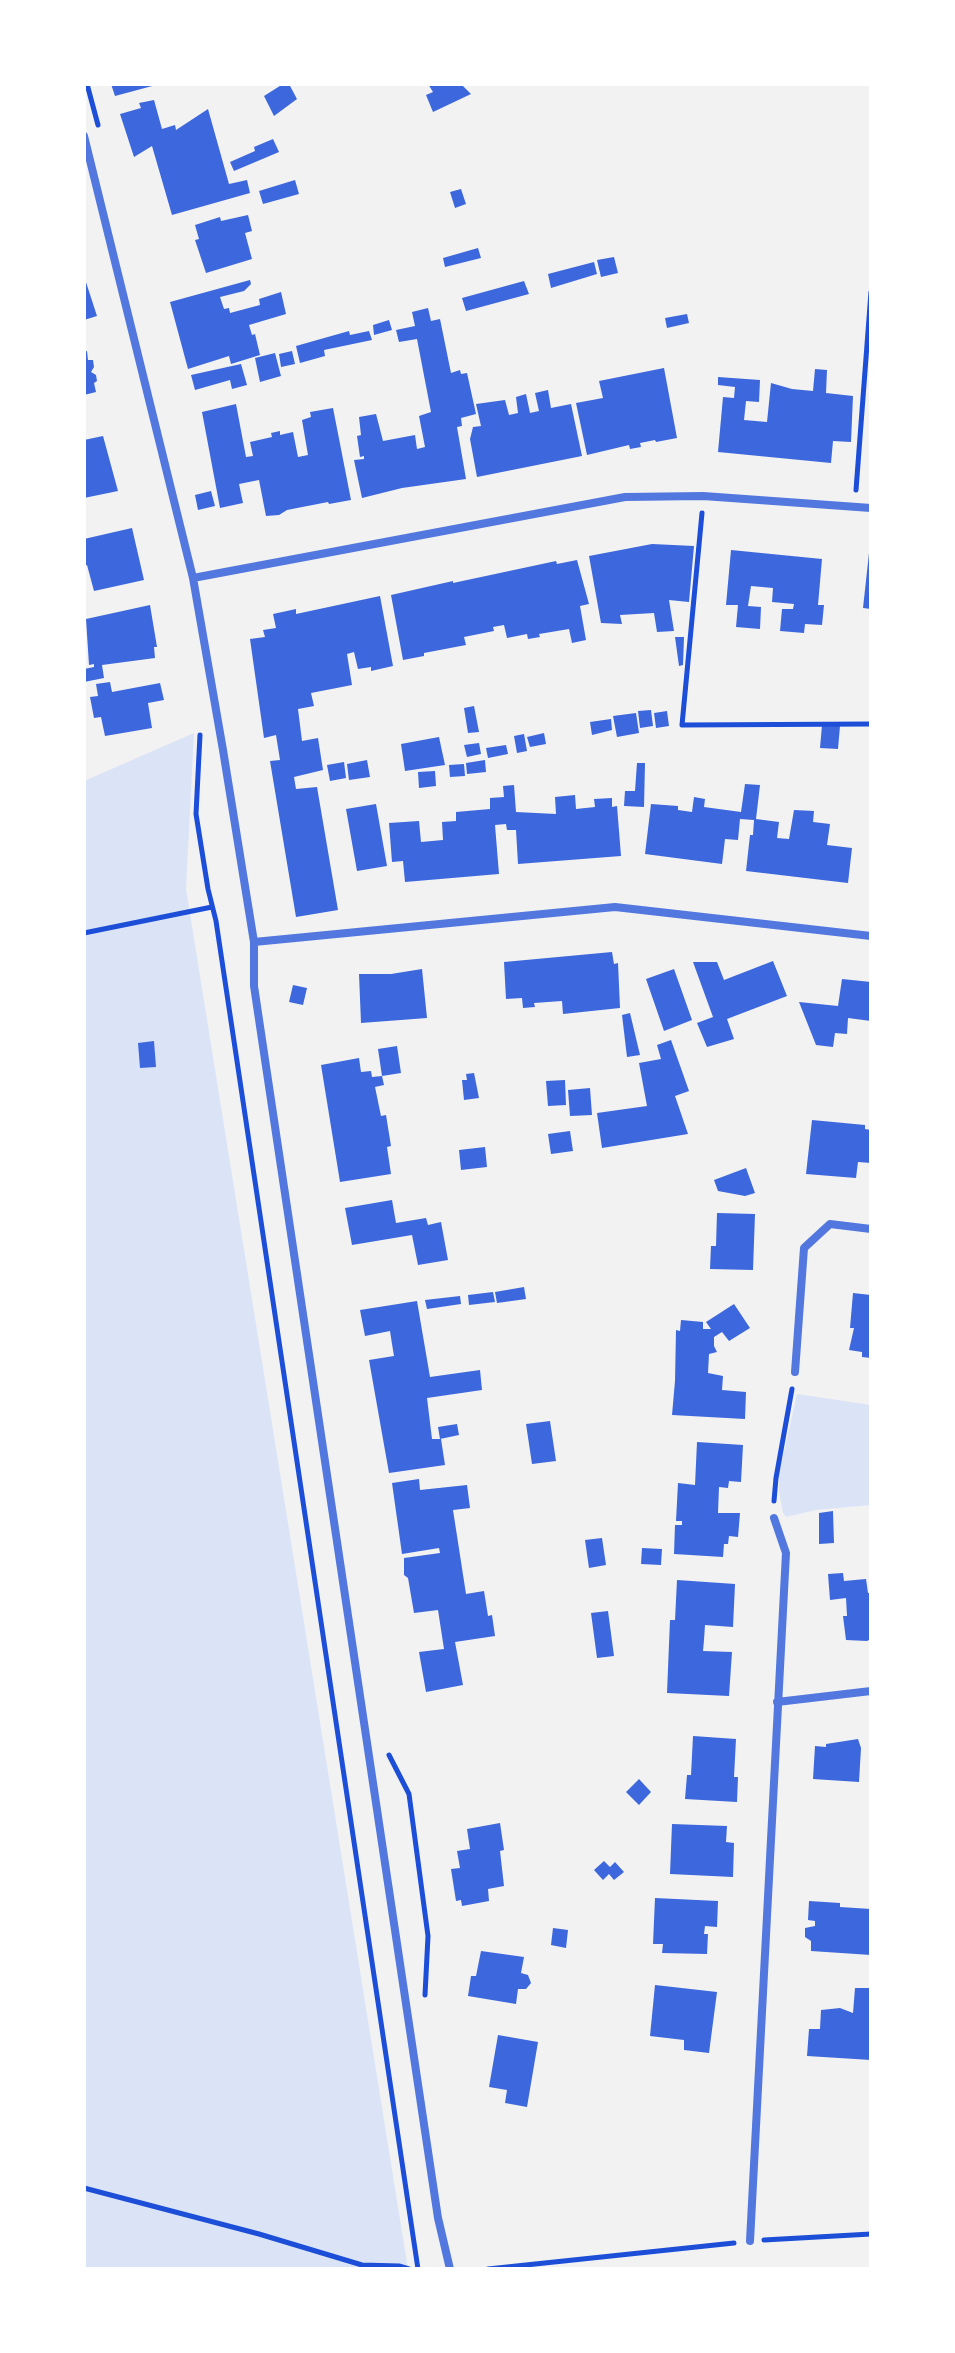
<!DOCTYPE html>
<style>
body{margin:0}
#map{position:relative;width:955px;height:2353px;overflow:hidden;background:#f2f2f2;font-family:"Sofia Sans Condensed",sans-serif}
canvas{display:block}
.frame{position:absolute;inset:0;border:86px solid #fff;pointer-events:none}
</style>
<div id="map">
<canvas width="955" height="2353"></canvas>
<div class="frame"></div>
</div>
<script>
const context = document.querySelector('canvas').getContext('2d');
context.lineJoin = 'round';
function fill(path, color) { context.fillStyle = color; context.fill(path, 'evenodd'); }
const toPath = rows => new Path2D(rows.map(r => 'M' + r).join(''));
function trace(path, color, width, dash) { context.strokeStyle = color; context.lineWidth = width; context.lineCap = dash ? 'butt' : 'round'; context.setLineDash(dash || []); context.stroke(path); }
const green = toPath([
 [194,733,186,889,408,2269,84,2269,84,781],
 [797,1394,871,1405,871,1505,816,1510,786,1517,783,1513,779,1492,779,1474]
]);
const building = toPath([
 [111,84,156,84,156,85,115,96],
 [283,84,289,84,297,99,274,116,264,96],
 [428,84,461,84,471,94,433,112,426,95,433,92],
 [154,100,162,129,175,125,176,130,208,109,229,184,247,180,250,193,172,215,152,146,134,157,120,114,141,108,139,103],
 [273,139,279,152,234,171,230,162,255,151,254,147],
 [295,180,299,194,263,204,259,191],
 [461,189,466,204,455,208,450,192],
 [248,215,252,231,245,233,252,259,206,273,195,240,199,239,195,225,220,217,221,221],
 [478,248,481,258,445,267,443,258],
 [614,257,618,273,601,277,597,260],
 [594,262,597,274,551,288,548,274],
 [84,276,97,316,84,320],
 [250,280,251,284,244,291,220,297,224,309,229,308,230,313,260,305,259,299,281,292,286,314,249,325,252,335,255,334,260,355,231,364,229,356,188,369,170,302],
 [524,281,529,294,466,311,462,298],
 [428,308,431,321,440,319,451,373,460,370,461,374,467,373,476,414,461,418,462,426,457,427,466,479,402,488,362,498,354,460,364,459,364,456,360,457,357,436,361,435,359,417,376,414,383,441,415,435,417,449,425,447,419,416,431,412,417,339,399,342,396,330,415,326,412,312],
 [687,314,689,323,667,328,665,318],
 [389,320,392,330,374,335,373,325],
 [349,331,350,335,369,331,372,340,324,350,325,356,300,363,296,346],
 [87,351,88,360,93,360,94,367,91,372,96,375,97,381,94,383,96,392,84,395,84,352],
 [292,351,295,364,281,367,279,354],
 [275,353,281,376,260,382,255,358],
 [241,364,247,385,232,389,230,380,195,390,191,375],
 [664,368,677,438,656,442,655,440,640,443,641,447,630,449,629,445,587,455,576,403,603,398,599,381],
 [815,369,827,370,826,393,853,396,851,442,833,441,831,463,718,452,723,397,734,398,735,387,718,385,718,377,760,380,759,402,746,401,744,420,767,422,771,383,792,389,813,391],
 [548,390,551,408,571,404,582,456,477,477,470,439,473,427,481,426,476,404,505,400,509,415,518,413,516,397,526,394,530,413,539,411,535,393],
 [236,404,246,457,253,456,250,442,272,437,271,433,280,431,280,435,293,432,298,457,308,455,302,420,311,417,310,412,333,408,351,500,329,504,328,502,287,510,279,515,266,516,259,480,239,484,243,503,220,508,202,412],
 [103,436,118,491,84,498,84,440],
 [211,491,215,506,198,510,195,495],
 [132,528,144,580,94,591,87,565,84,566,84,539],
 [652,544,694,546,689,602,669,600,674,631,657,632,654,613,620,615,622,624,601,623,589,556],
 [731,550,822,559,818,605,824,605,822,625,805,624,804,633,780,631,782,609,793,609,794,604,772,602,773,588,751,586,748,606,761,607,760,629,736,627,738,605,726,605],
 [869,553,871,553,871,609,863,608],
 [577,560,589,604,580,606,586,640,572,643,569,629,539,634,540,637,528,639,527,634,507,638,504,625,493,627,494,631,464,637,466,645,424,653,424,656,403,660,391,595,453,581,453,583,556,561,557,564],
 [380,596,393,666,371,671,371,667,358,669,354,652,347,654,352,685,311,693,314,706,298,709,302,741,318,738,323,770,294,777,296,789,317,787,338,910,296,917,270,761,280,760,276,735,264,738,250,639,265,637,263,630,276,628,273,614,296,609,296,614],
 [150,605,157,647,154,647,155,658,102,665,104,678,84,682,84,669,94,667,94,664,89,665,86,619],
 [675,637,684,637,683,665,679,666],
 [110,682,112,692,160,683,164,700,148,703,152,728,105,736,101,717,94,718,90,697,98,696,96,684],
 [474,706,479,732,468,733,464,708],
 [651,710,653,726,640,728,638,711],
 [667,711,669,726,656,728,654,713],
 [636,713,639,733,617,737,613,716],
 [611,719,612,730,592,735,590,722],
 [822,725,840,726,838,749,820,748],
 [544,733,546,744,530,747,527,737],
 [524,734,527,751,517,753,514,736],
 [439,737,445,765,405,771,401,744],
 [479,743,481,754,467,757,464,745],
 [506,745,508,754,488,758,486,748],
 [367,760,370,777,349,780,347,764],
 [485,760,486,772,467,774,466,763],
 [344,762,346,778,330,781,327,765],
 [637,763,645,763,644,807,624,806,625,791,635,791],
 [464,764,465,776,450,777,449,765],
 [435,771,436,786,419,788,418,772],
 [745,784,760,785,756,819,779,822,777,838,789,839,794,810,814,811,813,822,830,824,827,845,852,848,848,883,746,871,750,835,753,835,754,820,740,819,738,840,725,839,722,864,645,854,651,804,678,806,678,810,692,812,694,797,705,799,704,807,741,812],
 [514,785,516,812,556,814,555,797,575,795,576,809,595,807,594,799,612,798,612,807,617,806,621,856,518,864,516,830,507,830,506,824,495,825,499,874,405,882,403,861,392,862,389,823,419,821,421,842,443,840,442,822,456,821,456,812,490,809,490,798,504,797,503,786],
 [376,804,387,866,357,871,346,809],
 [612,952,614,964,618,963,620,1008,563,1014,562,1001,534,1003,535,1007,523,1008,522,998,506,999,504,962],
 [773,961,787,996,727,1019,734,1039,707,1047,697,1023,713,1017,693,962,717,962,724,980],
 [422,969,427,1018,361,1023,359,974,391,974],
 [674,969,692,1020,664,1031,646,979],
 [842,979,871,982,871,1021,848,1018,847,1034,835,1033,833,1047,816,1045,799,1002,838,1006],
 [293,985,307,988,303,1005,289,1002],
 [630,1013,640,1055,627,1057,622,1015],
 [671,1040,689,1091,675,1096,688,1134,602,1148,597,1113,647,1106,639,1063,661,1059,657,1045],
 [154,1041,156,1067,140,1068,138,1043],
 [397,1046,401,1073,382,1076,378,1049],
 [359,1058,361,1072,371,1071,372,1077,382,1076,384,1085,375,1087,381,1116,386,1115,391,1146,387,1147,391,1174,340,1182,321,1065],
 [474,1073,479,1098,464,1100,462,1080,467,1080,466,1074],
 [565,1080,566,1105,548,1106,546,1081],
 [590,1088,592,1115,570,1116,568,1090],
 [812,1120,865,1125,865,1129,871,1130,871,1163,858,1162,856,1178,806,1174],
 [570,1131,573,1151,551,1154,548,1134],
 [485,1147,487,1167,461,1170,459,1150],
 [746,1168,755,1193,745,1196,718,1191,714,1180],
 [392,1200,396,1223,426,1218,428,1225,441,1222,448,1260,418,1265,412,1235,352,1245,345,1208],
 [717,1213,755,1214,753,1270,710,1269,711,1246,716,1246],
 [524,1287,526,1299,497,1303,495,1292],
 [493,1292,495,1302,469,1305,468,1295],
 [853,1293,871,1295,871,1358,862,1357,862,1352,849,1350,854,1328,850,1328],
 [460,1296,461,1304,427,1309,425,1300],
 [417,1301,430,1377,480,1370,482,1390,427,1398,432,1439,441,1439,445,1465,389,1473,369,1360,394,1356,392,1344,390,1331,365,1336,360,1310],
 [734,1304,750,1328,729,1341,722,1332,714,1337,714,1346,717,1352,709,1354,708,1373,723,1376,722,1390,746,1392,745,1419,672,1415,675,1381,676,1330,680,1331,681,1320,703,1322,703,1329,711,1329,706,1322],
 [550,1421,556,1461,532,1464,526,1424],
 [457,1424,459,1435,440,1439,438,1427],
 [697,1442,743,1445,741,1482,729,1481,728,1488,719,1487,718,1513,740,1513,738,1537,729,1536,728,1544,724,1544,723,1557,674,1554,675,1525,682,1525,682,1521,676,1521,678,1483,695,1485],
 [419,1479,420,1490,467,1485,470,1508,453,1510,466,1594,484,1591,488,1616,492,1615,495,1636,455,1642,463,1685,426,1692,419,1652,444,1649,438,1610,414,1613,408,1578,404,1575,404,1558,440,1553,439,1548,402,1554,392,1483],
 [833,1511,834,1543,819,1544,819,1513],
 [602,1538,606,1565,589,1568,585,1540],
 [642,1548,662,1549,661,1565,641,1564],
 [843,1573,844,1581,866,1579,868,1593,871,1593,871,1639,867,1641,846,1640,843,1616,847,1616,846,1598,830,1600,828,1574],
 [677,1580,735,1584,733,1627,705,1625,704,1640,703,1651,732,1652,729,1696,667,1693,670,1620,675,1620],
 [608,1611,614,1656,597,1658,591,1613],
 [693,1736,736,1739,734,1777,738,1777,737,1802,685,1799,687,1775,691,1775],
 [858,1739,861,1748,859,1782,813,1779,815,1746,826,1747,826,1744],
 [639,1779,651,1792,639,1805,626,1792],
 [500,1823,504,1850,500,1851,504,1886,488,1889,489,1901,462,1906,461,1900,456,1901,451,1869,460,1868,457,1851,470,1849,467,1829],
 [672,1824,727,1826,726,1842,734,1843,733,1877,670,1874],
 [604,1861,610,1867,615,1862,624,1872,614,1880,609,1874,603,1880,594,1870],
 [655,1898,718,1901,717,1927,705,1926,704,1934,708,1934,707,1954,662,1953,663,1944,653,1944],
 [809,1901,840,1903,840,1907,871,1909,871,1955,811,1951,811,1941,805,1937,805,1928,815,1926,815,1921,808,1920],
 [553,1928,568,1930,566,1948,551,1945],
 [481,1951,524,1957,521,1973,528,1975,531,1983,526,1989,518,1989,516,2004,468,1996,471,1976,476,1976],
 [655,1985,717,1992,709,2053,684,2050,684,2040,650,2036],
 [855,1988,871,1988,871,2060,807,2056,809,2029,820,2029,821,2010,840,2008,853,2013],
 [498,2035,538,2042,527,2107,505,2103,507,2090,489,2087]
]);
const path = toPath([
 [87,84,98,125],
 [856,490,871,292],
 [702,513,682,725,871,724],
 [200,735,196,814,208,889,216,921,418,2269],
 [84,933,212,907],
 [774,1501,776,1478,792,1389],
 [389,1755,409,1794,428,1936,425,1995],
 [84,2188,259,2234,362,2265,399,2266,409,2269],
 [764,2240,871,2234],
 [488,2269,734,2243]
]);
const minor = toPath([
 [84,136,193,578,223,750,254,942,254,986,438,2218,450,2269],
 [193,578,625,497,703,496,871,508],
 [254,942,615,907,871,936],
 [795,1372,804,1248,830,1224,871,1229],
 [777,1702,871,1691],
 [750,2241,786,1553,774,1518]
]);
fill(green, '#dbe4f7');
fill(building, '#3d67dc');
trace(path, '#1d4ed8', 5);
trace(minor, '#5277de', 8);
</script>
